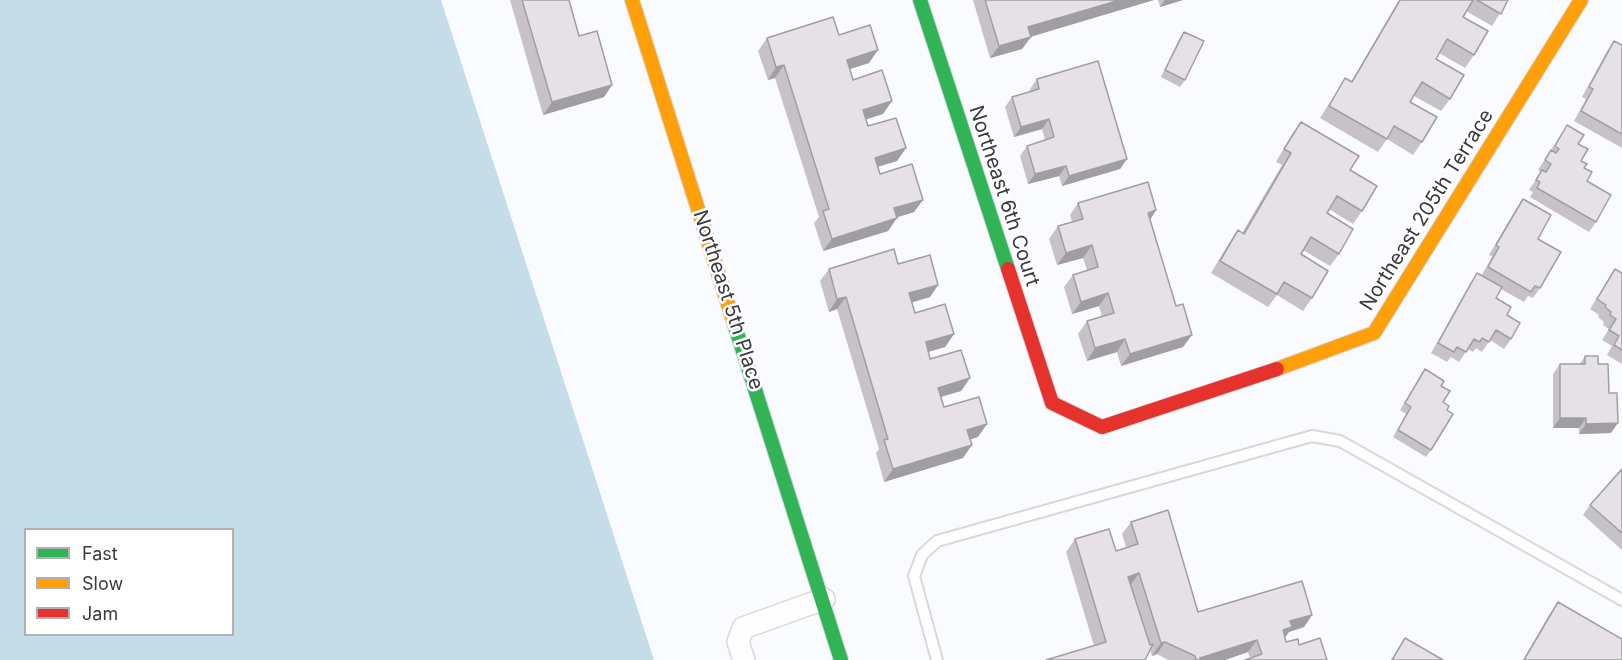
<!DOCTYPE html>
<style>
body{margin:0}
#map{position:relative;width:1622px;height:660px;overflow:hidden;background:#fafbfe;font-family:Inter,sans-serif}
canvas{display:block}
.legend{position:absolute;left:24px;top:528px;width:210px;height:108px;box-sizing:border-box;background:#fff;border:2px solid #b0b0b2;margin:0;padding:8px 10px;list-style:none;font-size:18px;color:#393a3f}
.legend li{display:flex;align-items:center;gap:12px;height:30px}
.legend b{width:30px;border:2px solid #b0b0b2}
</style>
<div id="map">
<canvas width="1622" height="660"></canvas>
<ul class="legend">
<li><b style="height:8px;background:#30b455"></b>Fast</li>
<li><b style="height:8px;background:#ff9f0a"></b>Slow</li>
<li><b style="height:8px;background:#e5322d"></b>Jam</li>
</ul>
</div>
<script>
const context = document.querySelector('canvas').getContext('2d');
context.lineJoin = 'round';
function fill(path, color) { context.fillStyle = color; context.fill(path, 'evenodd'); }
const toPath = rows => new Path2D(rows.map(r => 'M' + r).join(''));
function trace(path, color, width, dash) { context.strokeStyle = color; context.lineWidth = width; context.lineCap = dash ? 'butt' : 'round'; context.setLineDash(dash || []); context.stroke(path); }
function label(font, color, halo, rows, align = 'center') {
  context.font = font + ' Inter,sans-serif'; context.lineWidth = 5; context.setLineDash([]); context.textBaseline = 'middle'; context.strokeStyle = halo; context.fillStyle = color; for (const [text, x, y, turn = 0] of rows) {
    context.save(); context.translate(x, y); context.rotate((+turn || 0) * Math.PI / 180); context.textAlign = isNaN(turn) ? turn : align; if (halo) context.strokeText(text, 0, 0); context.fillText(text, 0, 0); context.restore();
  }
}
const water = toPath([
 [0,0,441,0,654,660,0,660],
 [26,530,232,530,232,634,26,634]
]);
const lane = toPath([
 [937,660,914,576,922,555,937,541,1312,436,1340,441,1622,600]
]);
const street = toPath([
 [744,660,738,642,743,628,824,599]
]);
const fast = toPath([
 [920,0,1008,269],
 [733,320,841,660]
]);
const slow = toPath([
 [632,0,733,320],
 [1277,369,1374,333,1581,0]
]);
const jam = toPath([
 [1008,269,1052,403,1102,427,1277,369]
]);
const wall = toPath([
 [510,0,569,0,579,36,612,85,604,97,543,115],
 [973,0,1154,0,1031,36,1022,49,990,58],
 [1158,0,1183,0,1160,7],
 [1399,0,1508,0,1492,26,1466,11,1463,17,1474,55,1465,68,1439,53,1436,59,1450,99,1441,111,1414,96,1410,102,1422,142,1413,155,1387,139,1378,152,1320,118,1337,91,1345,78,1351,82],
 [1184,32,1185,80,1180,87,1161,77,1179,39],
 [839,35,869,63,849,69,853,80,883,114,866,119,868,126,906,148,897,161,878,167,880,174,914,212,897,217,888,231,823,251,814,223,819,217,775,78,768,80,758,51,767,38],
 [1614,41,1622,45,1622,148,1574,121,1586,99,1582,97,1607,51],
 [1037,79,1127,159,1120,169,1062,186,1059,176,1028,184,1020,156,1027,146,1045,140,1042,129,1014,137,1005,107,1012,97,1030,92,1030,89],
 [1301,122,1350,170,1362,211,1353,224,1329,209,1327,213,1339,254,1330,266,1303,250,1301,254,1312,298,1303,311,1277,295,1268,307,1211,273,1229,243,1238,230,1242,233,1282,165,1276,162,1292,134],
 [1567,125,1578,144,1581,161,1584,168,1596,222,1589,232,1530,197,1533,192,1529,190,1541,172,1538,170],
 [1523,199,1538,239,1540,288,1533,298,1528,296,1524,302,1501,289,1496,298,1507,315,1511,339,1504,349,1490,340,1482,352,1476,348,1473,352,1468,349,1459,362,1451,357,1447,362,1431,353,1470,283,1477,273,1481,276,1492,257,1489,255,1516,209],
 [1078,203,1156,210,1150,220,1183,347,1121,366,1117,352,1087,361,1078,334,1087,321,1102,317,1099,306,1072,314,1064,287,1073,275,1087,270,1083,258,1057,265,1049,239,1058,226,1072,222,1070,215],
 [898,264,938,285,930,297,912,302,915,313,954,334,945,347,928,352,930,359,970,378,961,391,941,397,944,407,978,437,970,439,963,458,884,482,876,453,879,449,837,309,829,312,820,281,829,269],
 [1615,269,1622,273,1622,364,1607,355,1612,346,1602,340,1609,329,1603,325,1604,322,1598,317,1599,315,1590,309],
 [1585,356,1598,364,1609,393,1611,433,1579,434,1579,428,1553,428,1553,374,1560,364,1580,364],
 [1425,369,1441,386,1443,402,1447,410,1431,450,1426,457,1393,437,1406,414,1400,410],
 [1622,469,1622,550,1583,515,1590,505],
 [1131,522,1198,612,1312,615,1304,627,1289,632,1285,637,1286,642,1299,645,1250,658,1248,652,1225,660,1168,660,1157,654,1152,656,1150,649,1094,646,1066,552,1075,539,1116,551,1126,547,1122,534],
 [1558,602,1622,660,1523,660,1549,615],
 [1405,638,1443,660,1391,660]
]);
const shadedWall = toPath([
 [1120,0,1154,0,1020,40,1028,27],
 [1165,0,1183,0,1160,7],
 [1031,37,1022,49,990,58,999,46],
 [878,50,869,63,838,73,847,60],
 [784,65,775,78,768,80,776,67],
 [612,85,604,97,543,115,552,102],
 [892,101,883,114,855,123,863,110],
 [1049,119,1042,129,1014,137,1021,127],
 [906,148,897,161,866,170,875,158],
 [1127,159,1120,169,1062,186,1069,176],
 [1066,166,1059,176,1028,184,1035,174],
 [923,200,914,212,885,221,894,208],
 [1156,210,1148,223,1148,213],
 [897,218,888,231,823,251,832,239],
 [1092,245,1083,258,1057,265,1066,253],
 [938,285,930,297,900,306,909,293],
 [1108,293,1099,306,1072,314,1081,302],
 [846,297,837,309,829,312,837,299],
 [954,334,945,347,917,355,926,342],
 [1192,335,1183,347,1121,366,1130,354],
 [1125,339,1117,352,1087,361,1095,348],
 [970,378,961,391,929,400,938,388],
 [1560,418,1586,418,1579,428,1553,428],
 [1618,423,1611,433,1579,434,1586,424],
 [987,424,978,437,959,443,967,430],
 [972,445,963,458,884,482,893,469],
 [1139,573,1131,585,1128,577],
 [1312,615,1304,627,1289,632,1283,640,1274,643,1290,621],
 [1257,640,1248,652,1225,660,1199,660,1200,658],
 [1165,642,1157,654,1152,656,1161,643]
]);
const building = toPath([
 [522,0,569,0,579,36,597,31,612,85,552,102,522,0],
 [985,0,1120,0,1028,27,1031,37,999,46,985,0],
 [1400,0,1473,0,1463,17,1488,31,1474,55,1447,39,1436,59,1464,75,1450,99,1422,82,1410,102,1437,117,1422,142,1394,126,1387,139,1329,106,1345,78,1352,82,1400,0],
 [1477,0,1508,0,1501,14,1477,0],
 [833,17,839,35,870,25,878,50,847,60,853,80,882,70,892,101,863,110,868,126,896,118,906,148,875,158,880,174,912,164,923,200,894,208,897,218,832,239,823,211,829,209,784,65,776,67,767,38,833,17],
 [1184,32,1204,41,1185,80,1165,70,1184,32],
 [1614,41,1622,45,1622,134,1581,111,1593,89,1589,87,1614,41],
 [1098,61,1127,159,1069,176,1066,166,1035,174,1027,146,1054,137,1049,119,1021,127,1012,97,1039,89,1037,79,1098,61],
 [1301,122,1359,156,1350,170,1377,186,1362,211,1337,196,1327,213,1353,229,1339,254,1311,237,1301,254,1328,271,1312,298,1284,282,1277,294,1220,261,1238,230,1244,234,1291,153,1284,149,1301,122],
 [1567,125,1584,135,1578,144,1588,149,1581,161,1587,164,1584,168,1592,172,1587,181,1611,195,1596,222,1537,188,1540,182,1536,180,1542,170,1546,172,1551,164,1545,160,1551,150,1556,153,1559,149,1555,146,1567,125],
 [1148,182,1156,210,1148,213,1176,306,1183,304,1192,335,1130,354,1125,339,1095,348,1087,321,1114,313,1108,293,1081,302,1073,275,1098,267,1092,245,1066,253,1058,226,1083,219,1078,203,1148,182],
 [1523,199,1551,215,1538,239,1561,252,1540,288,1535,286,1531,292,1488,267,1499,247,1496,245,1523,199],
 [894,249,898,264,930,255,938,285,909,293,915,313,945,304,954,334,926,342,930,359,961,350,970,378,938,388,944,407,979,397,987,424,967,430,972,445,893,469,884,440,888,439,846,297,837,299,829,269,894,249],
 [1615,269,1622,273,1622,350,1614,345,1619,336,1609,330,1616,319,1610,315,1611,312,1605,307,1606,305,1597,299,1615,269],
 [1477,273,1502,287,1496,298,1511,307,1507,315,1520,323,1511,339,1496,330,1489,342,1482,338,1480,342,1474,339,1466,352,1457,347,1454,352,1438,343,1477,273],
 [1585,356,1598,356,1598,364,1608,364,1609,393,1617,393,1618,423,1586,424,1586,418,1560,418,1560,364,1585,364,1585,356],
 [1425,369,1444,381,1441,386,1450,391,1443,402,1449,406,1447,410,1453,414,1431,450,1398,430,1411,407,1405,403,1425,369],
 [1622,469,1622,533,1590,505,1622,469],
 [1168,510,1198,612,1302,581,1312,615,1290,621,1292,627,1283,630,1286,642,1298,639,1299,645,1320,638,1327,660,1245,660,1262,654,1257,640,1200,658,1200,660,1196,660,1195,656,1165,642,1161,643,1139,573,1128,577,1150,645,1153,644,1145,660,1046,660,1106,642,1075,539,1109,529,1116,551,1138,544,1131,522,1168,510],
 [1558,602,1622,639,1622,660,1524,660,1558,602],
 [1405,638,1443,660,1392,660,1405,638]
]);
const streetNames = [
 ["Northeast 6th Court",1004,196,72],
 ["Northeast 205th Terrace",1427,210,-58],
 ["Northeast 5th Place",728,300,72]
];
fill(water, '#c4dde8');
trace(lane, '#d7d8db', 14);
trace(street, '#d7d8db', 24);
trace(fast, '#d7d8db', 16);
trace(slow, '#d7d8db', 16);
trace(jam, '#d7d8db', 16);
trace(lane, '#fefeff', 10);
trace(street, '#fefeff', 21);
trace(fast, '#30b455', 14);
trace(slow, '#ff9f0a', 14);
trace(jam, '#e5322d', 14);
fill(wall, '#c6c2c7');
fill(shadedWall, '#a19ea2');
fill(building, '#e6e1e7');
trace(building, '#a19ea2', 1.5);
label('20px', '#393a3f', '#fff', streetNames);
</script>
